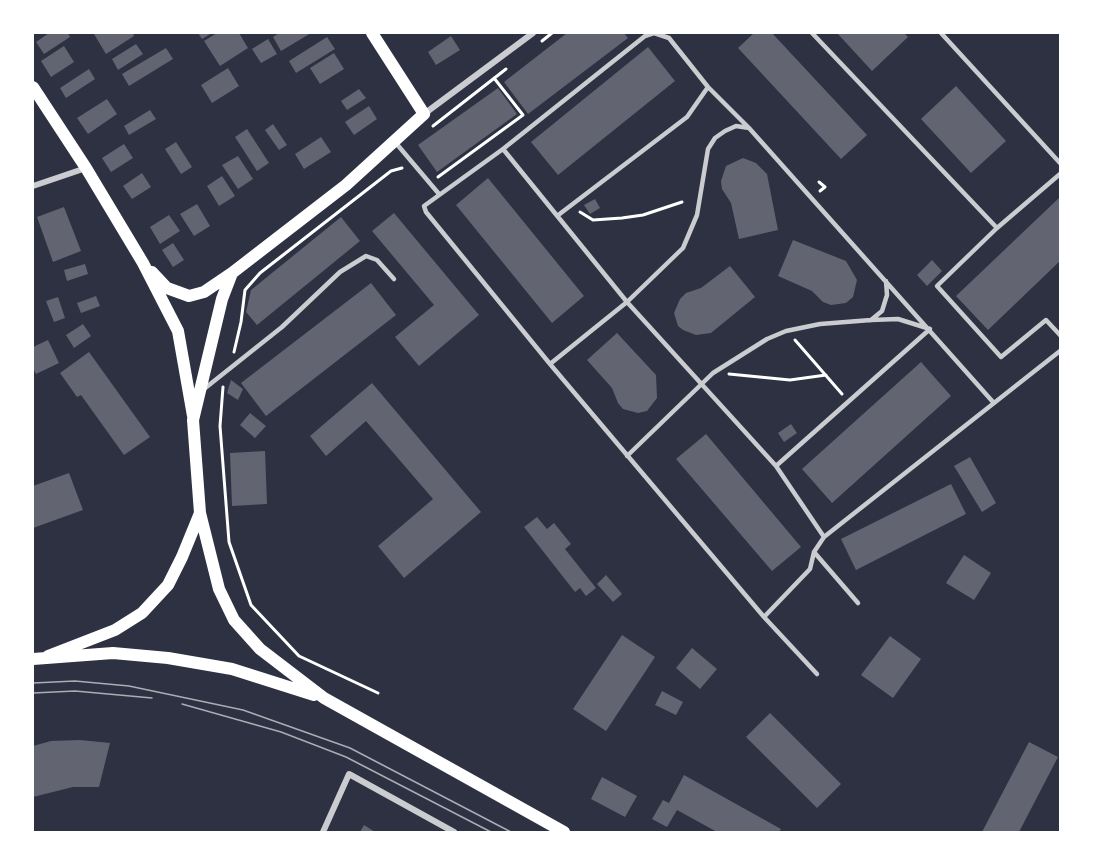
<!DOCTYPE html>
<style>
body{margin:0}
#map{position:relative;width:1093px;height:865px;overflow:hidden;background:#2d3142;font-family:"Source Sans 3",sans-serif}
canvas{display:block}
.frame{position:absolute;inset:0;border:34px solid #fff;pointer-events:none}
</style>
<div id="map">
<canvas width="1093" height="865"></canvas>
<div class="frame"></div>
</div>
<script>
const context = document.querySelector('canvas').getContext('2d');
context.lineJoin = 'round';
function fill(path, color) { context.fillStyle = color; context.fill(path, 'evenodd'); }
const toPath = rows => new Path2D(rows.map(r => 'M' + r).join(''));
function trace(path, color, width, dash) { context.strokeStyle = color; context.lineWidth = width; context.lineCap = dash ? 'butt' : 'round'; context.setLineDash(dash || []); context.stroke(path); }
const building = toPath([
 [49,33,68,33,70,37,44,54,36,42],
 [96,33,133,33,134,36,106,54,94,34],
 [198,33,212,33,202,39],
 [217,33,239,33,248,48,220,66,204,41],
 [279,33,311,33,281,51,273,37],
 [567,33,624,33,628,38,528,114,504,82],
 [754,33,772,33,867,135,841,159,738,48],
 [837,33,904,33,908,37,872,71],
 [451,36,460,50,436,65,428,52],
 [327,37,335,49,296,73,289,61],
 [268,39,277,54,261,63,252,49],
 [136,44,143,54,118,70,112,59],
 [64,46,74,62,51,77,41,61],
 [648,47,675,81,558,175,531,142],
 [166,48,173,59,129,86,122,74],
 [334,53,344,69,320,84,310,68],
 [228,68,239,86,212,103,201,85],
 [89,69,95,79,66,98,60,88],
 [956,86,1006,141,971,173,921,119],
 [498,88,517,114,437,172,418,145],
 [359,89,366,98,347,110,341,101],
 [107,99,117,114,88,134,77,118],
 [369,106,377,119,354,135,345,122],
 [150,110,156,119,129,135,124,126],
 [273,124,287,145,279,150,265,130],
 [247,129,269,163,257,171,235,137],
 [321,137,331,152,304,169,295,154],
 [176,142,192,167,181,174,165,149],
 [124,144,133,158,111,172,102,158],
 [238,156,253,179,238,189,222,165],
 [743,158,756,163,767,174,778,230,739,239,731,203,722,189,721,181,726,166],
 [142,173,151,187,132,199,123,186],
 [222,176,235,196,219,206,207,186],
 [488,178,584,296,552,323,456,205],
 [1060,197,1060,261,988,330,956,296],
 [595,199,600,208,590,214,584,205],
 [197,204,210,226,194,236,180,214],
 [64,207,81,251,53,262,37,217],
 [394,213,479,315,419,366,395,337,434,305,372,231],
 [169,215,180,231,160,244,150,227],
 [341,217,360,241,257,325,246,312,251,290],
 [793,240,846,261,857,280,853,297,846,303,831,305,823,302,812,291,778,276],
 [173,243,184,260,173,267,162,250],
 [932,260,942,271,927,286,917,275],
 [85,264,88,274,67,281,64,270],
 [730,266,755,297,711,333,696,335,683,330,678,326,674,313,680,299,686,293,701,288],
 [371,283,396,315,266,416,241,383],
 [96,296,100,306,81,313,77,303],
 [58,297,65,318,54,322,46,301],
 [83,324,91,336,74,348,66,335],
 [617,333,656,375,657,398,647,411,638,413,623,409,618,403,612,388,587,360],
 [48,340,59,363,36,374,33,368,33,347],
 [89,352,150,437,124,455,81,395,77,397,60,373],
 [921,362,951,396,832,503,802,469],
 [231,380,243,389,238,400,227,393],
 [372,383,481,512,404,578,378,546,433,499,366,421,326,456,310,436],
 [250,413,266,426,255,438,240,425],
 [791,424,797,433,784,442,778,433],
 [706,434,801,547,772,571,676,459],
 [265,451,267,504,232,506,230,453],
 [970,457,996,503,982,512,954,466],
 [69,473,83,510,33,528,33,486],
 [951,484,966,514,856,570,841,539],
 [537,517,547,529,554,523,571,544,565,549,596,588,586,596,580,588,575,592,524,527],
 [964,555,991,573,974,600,946,583],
 [606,575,622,594,613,602,597,584],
 [622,635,655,657,606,731,573,709],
 [890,636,921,659,893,698,861,675],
 [692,648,717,669,700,689,676,668],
 [662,691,683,702,676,715,655,705],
 [770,713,841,784,817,808,746,737],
 [80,740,110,743,99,787,73,787,33,797,33,746,51,741],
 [1029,742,1058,757,1019,832,982,832],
 [684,775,781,829,779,832,717,832,677,810,667,827,652,819,663,800,669,803],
 [602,777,637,796,625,817,591,799],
 [364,825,375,832,360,832]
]);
const path = toPath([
 [542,41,552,33],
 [433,126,506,69],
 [438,177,523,115,494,78],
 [819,182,825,187,820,191],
 [580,212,593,220,622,218,643,215,682,202],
 [795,340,842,394],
 [234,352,241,322,245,290,260,273,391,171,402,168],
 [729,374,790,380,826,375],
 [223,387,220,426,229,542,251,605,299,656,378,693]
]);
const service = toPath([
 [812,33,997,228],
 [941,33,1060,163],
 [395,142,439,194],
 [503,149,627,302,776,466,824,537],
 [1060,174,997,228,937,286,1001,357,1046,320,1060,335],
 [557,216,687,117,708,87],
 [871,320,882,311,887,295,886,281],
 [550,364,627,302,683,248,697,215,708,149,715,138,725,131,736,126,749,128],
 [204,389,282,327,340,272,366,256,377,260,394,279],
 [627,456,713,373,767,339,786,331,820,324,871,320,898,319,930,329,776,466],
 [814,552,858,603],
 [764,617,810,569,814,552,824,537,1060,351],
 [817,674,764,617,550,364,426,212,424,206,503,149,645,36,654,33,669,38,708,87,749,128,993,402]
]);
const minor = toPath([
 [424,114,533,33],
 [33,186,86,168],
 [323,832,349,774,454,832]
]);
const secondary = toPath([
 [33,87,86,168,143,263,178,331,193,416],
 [152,272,167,288,189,296,204,292,232,273],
 [200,513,219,589,234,620,260,649,324,698,564,832],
 [48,656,115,630,142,613,168,585,182,557,200,513,193,420,222,299,232,273,346,185,424,114,372,33],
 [33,659,113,653,168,658,232,669,314,695]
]);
const tram = toPath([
 [33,683,75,681,129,686,243,710,350,748,511,832],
 [33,693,75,691,152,698],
 [182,704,281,732,346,757,491,832]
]);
fill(building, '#626471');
trace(path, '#fff', 3);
trace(service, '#caccd0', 4.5);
trace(minor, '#caccd0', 6);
trace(secondary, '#fff', 12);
trace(tram, '#abadb3', 1.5);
</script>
